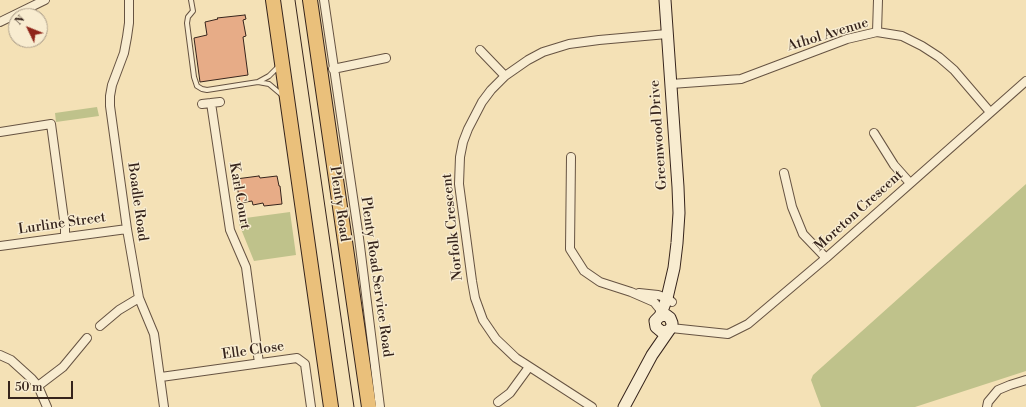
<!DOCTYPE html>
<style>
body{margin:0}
#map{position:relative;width:1026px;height:407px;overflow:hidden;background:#f4e1b6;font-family:"Libre Bodoni",serif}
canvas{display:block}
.north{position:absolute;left:8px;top:8px;width:40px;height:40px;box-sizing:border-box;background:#f8ecd0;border:1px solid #aa9c88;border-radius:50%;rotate:313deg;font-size:11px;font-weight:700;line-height:16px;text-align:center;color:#36241c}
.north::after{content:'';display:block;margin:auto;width:14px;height:18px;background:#8f2418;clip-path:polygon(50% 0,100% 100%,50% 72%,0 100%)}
.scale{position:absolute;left:8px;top:381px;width:65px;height:18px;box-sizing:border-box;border:2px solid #36241c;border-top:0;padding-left:5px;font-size:12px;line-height:14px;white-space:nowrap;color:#36241c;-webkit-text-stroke:3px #f8ecd0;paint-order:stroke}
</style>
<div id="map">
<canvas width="1026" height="407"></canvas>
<div class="north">N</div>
<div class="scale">50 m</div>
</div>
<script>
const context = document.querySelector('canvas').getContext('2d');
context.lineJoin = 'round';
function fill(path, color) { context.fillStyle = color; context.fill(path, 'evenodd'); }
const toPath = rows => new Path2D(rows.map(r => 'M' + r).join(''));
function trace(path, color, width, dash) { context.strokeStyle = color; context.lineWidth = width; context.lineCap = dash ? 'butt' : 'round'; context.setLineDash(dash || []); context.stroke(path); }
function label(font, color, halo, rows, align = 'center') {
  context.font = font + ' "Libre Bodoni",serif'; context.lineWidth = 3; context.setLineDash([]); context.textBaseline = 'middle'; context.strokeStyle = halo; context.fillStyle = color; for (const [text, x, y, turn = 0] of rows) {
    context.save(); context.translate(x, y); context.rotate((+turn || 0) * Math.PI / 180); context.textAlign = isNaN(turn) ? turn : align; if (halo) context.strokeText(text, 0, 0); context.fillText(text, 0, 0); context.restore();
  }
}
const green = toPath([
 [97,107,99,116,56,122,55,113],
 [1026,184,1026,371,915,407,821,407,811,380,813,375],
 [290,212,296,255,254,261,239,224,238,219]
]);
const building = toPath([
 [245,15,246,19,243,20,246,36,243,37,248,75,200,82,194,38,207,35,205,22,218,19,217,18,245,15],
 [259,176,260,178,277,176,279,186,280,186,282,204,264,206,263,203,253,205,252,201,240,203,236,179,259,176]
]);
const lane = toPath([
 [191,0,193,11,188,17,187,23,194,77,197,86,202,89,207,90,258,82],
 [278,67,269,76,258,82,269,84,282,95]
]);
const street = toPath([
 [129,0,129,23,127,37,124,53,112,85,110,96,110,106,127,229,139,298,154,334,164,407],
 [324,0,359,238,380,407],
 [0,22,45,0],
 [877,32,878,0],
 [480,50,505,76],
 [333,69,386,58],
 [671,84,741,79,847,39,877,32,902,36,922,46,939,57,954,70,990,112],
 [211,103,230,230,246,267,259,363],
 [202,104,220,102],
 [0,132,51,124,65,227,65,236],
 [874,133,894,165,910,183],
 [571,157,570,249,584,271,600,282,631,292,654,302,662,312],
 [784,173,792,207,803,234,826,258],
 [0,246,127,229],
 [639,293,658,295,667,298,672,302],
 [100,326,119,310,139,298],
 [671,328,728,334,748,324,826,258,1026,81],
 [0,355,11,360,32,379,38,386,47,407],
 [161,377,297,358,305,364,311,407],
 [38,386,63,367,87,338],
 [498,402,510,393,529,367],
 [592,407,516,358,496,339,483,320,475,298,472,281,459,184,460,157,463,142,468,129,482,102,491,90,505,76,528,60,543,52,569,44,599,40,667,34],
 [987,407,988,402,998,390,1010,385,1026,380]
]);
const secondary = toPath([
 [660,316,667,298,674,268,677,243,679,213,678,187,665,0],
 [624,407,652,355,672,326,672,323,670,318,666,315,660,316,655,321,656,327,662,332,667,331]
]);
const highway = toPath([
 [273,0,331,407],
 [310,0,369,407]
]);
const tram = toPath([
 [295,0,354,407]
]);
const streetNames = [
 ["Athol Avenue",828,35,-17],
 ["Greenwood Drive",659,135,-94],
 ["Karl Court",239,196,80],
 ["Boadle Road",137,202,82],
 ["Plenty Road",339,204,82],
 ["Moreton Crescent",859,211,-42],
 ["Lurline Street",62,224,-8],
 ["Norfolk Crescent",453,227,-96],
 ["Plenty Road Service Road",376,277,82],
 ["Elle Close",253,351,-8]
];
fill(green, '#bfc28b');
fill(building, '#e7ac87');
trace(building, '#36241c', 1);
trace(lane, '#665342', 6);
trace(street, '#665342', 10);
trace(secondary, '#36241c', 13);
trace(highway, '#36241c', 16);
trace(lane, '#f8ecd0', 4);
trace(street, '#f8ecd0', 8);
trace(secondary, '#f8ecd0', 11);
trace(highway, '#eac07b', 14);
trace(tram, '#36241c', 1);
label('14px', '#36241c', '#f8ecd0', streetNames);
</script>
